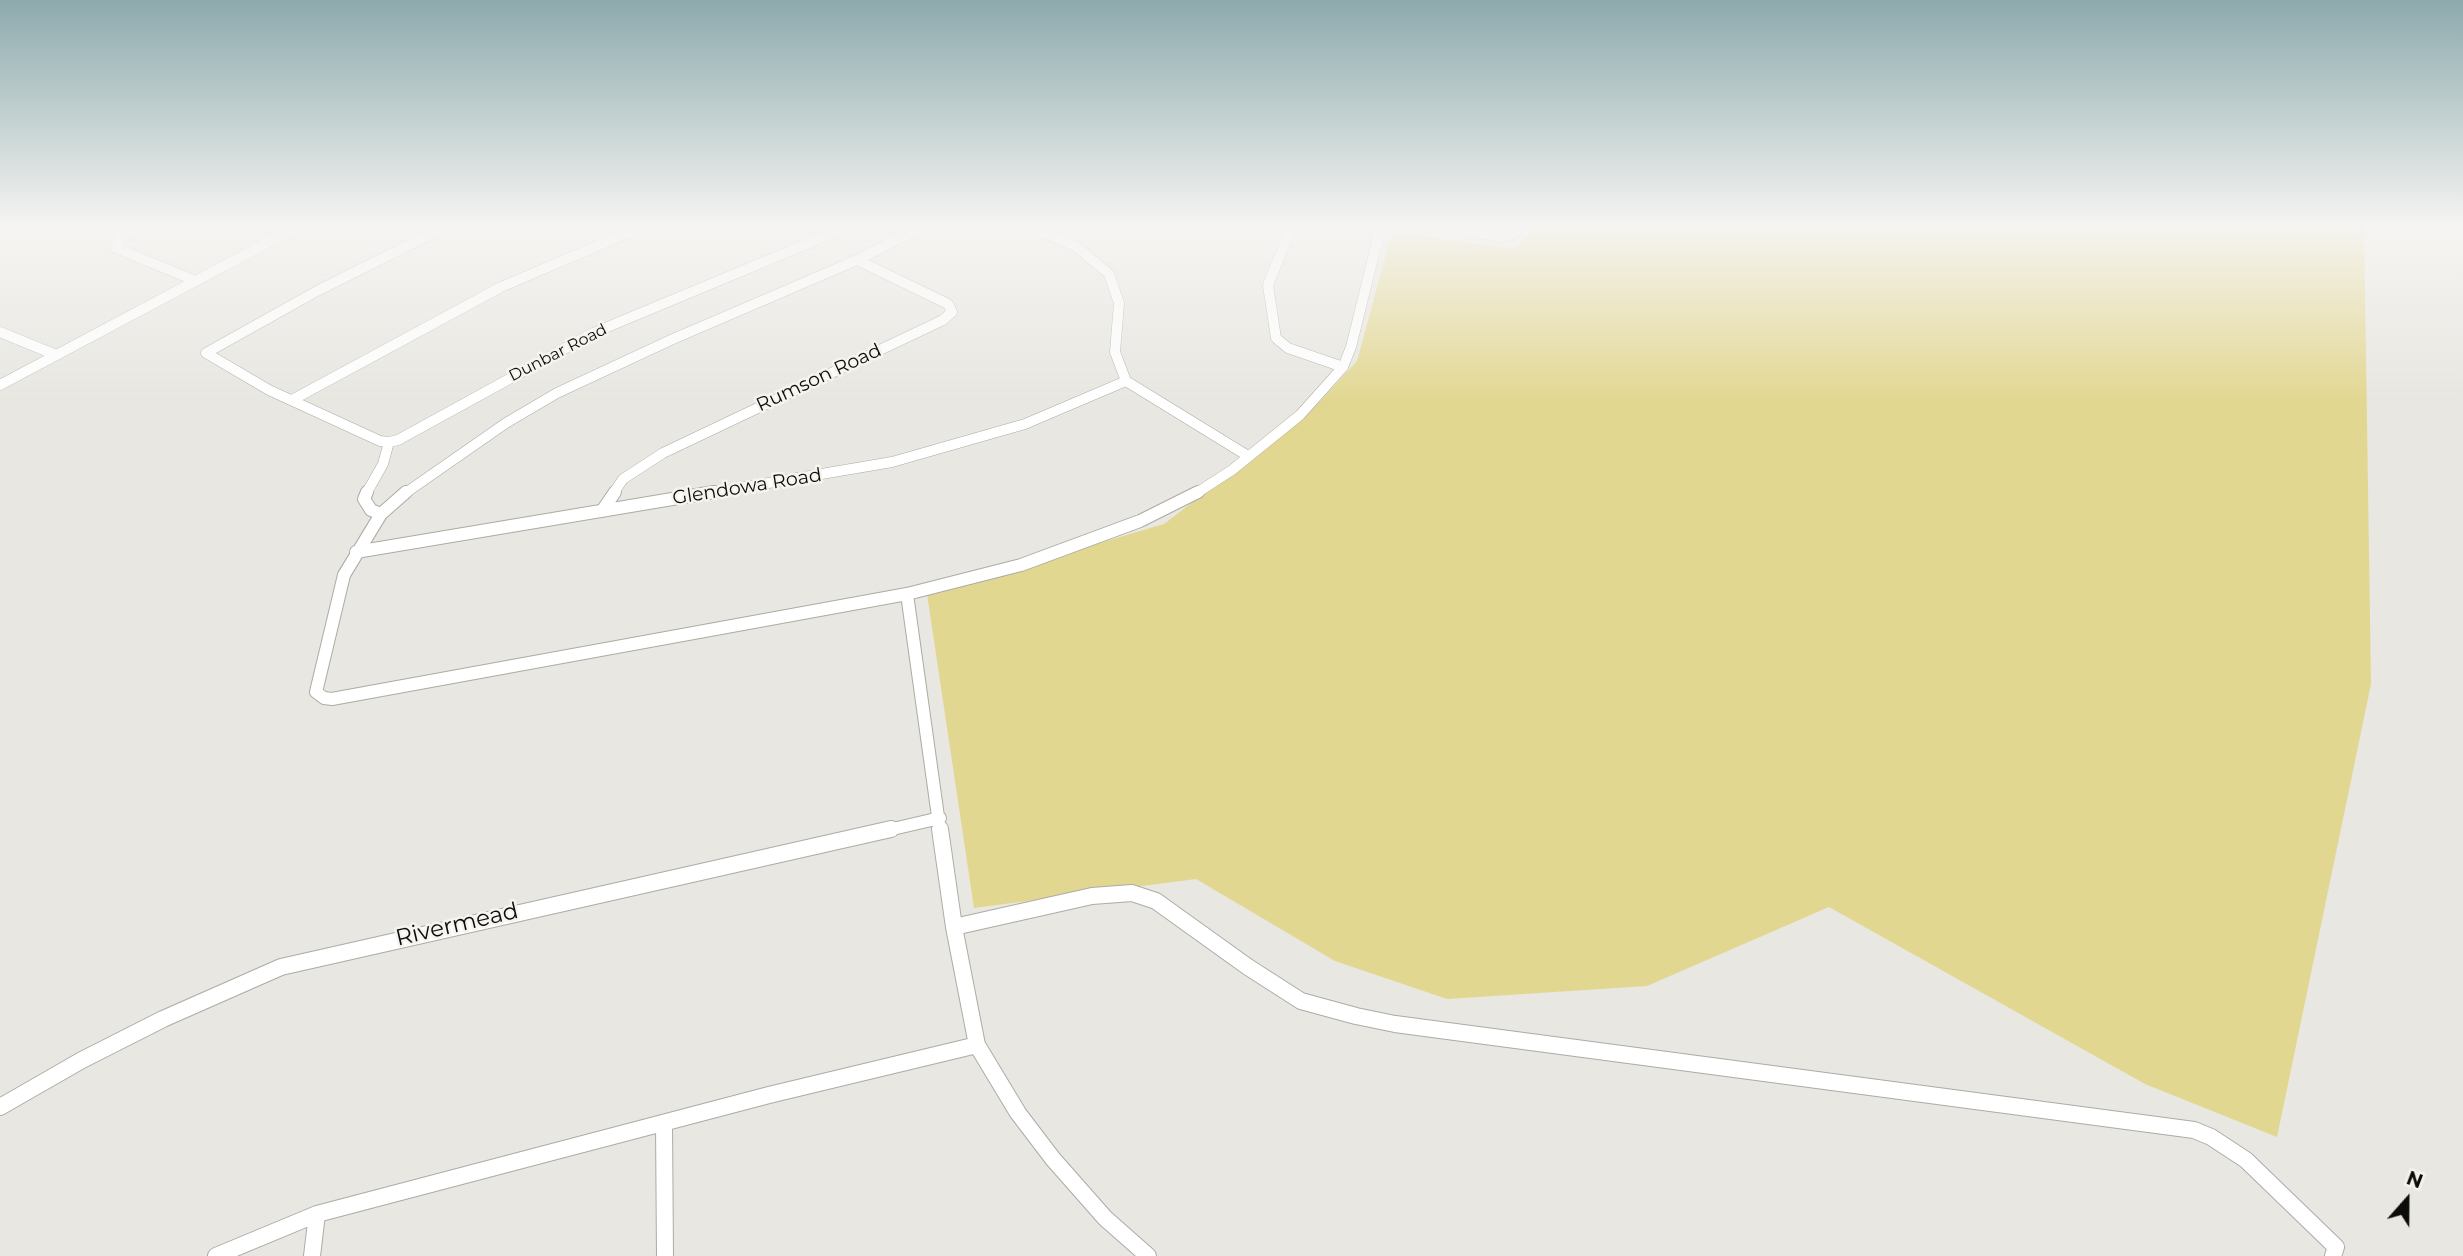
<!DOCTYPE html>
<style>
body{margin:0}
#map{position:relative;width:2463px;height:1256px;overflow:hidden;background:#e8e7e1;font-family:Montserrat,sans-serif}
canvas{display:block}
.north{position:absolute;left:2372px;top:1165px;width:70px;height:70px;-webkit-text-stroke:5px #f5f4ee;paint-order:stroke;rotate:21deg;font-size:19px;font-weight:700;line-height:28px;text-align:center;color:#0c0c0a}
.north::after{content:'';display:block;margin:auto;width:24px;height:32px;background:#0c0c0a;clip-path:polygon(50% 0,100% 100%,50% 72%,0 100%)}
</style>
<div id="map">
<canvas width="2463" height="1256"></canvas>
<div class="north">N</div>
</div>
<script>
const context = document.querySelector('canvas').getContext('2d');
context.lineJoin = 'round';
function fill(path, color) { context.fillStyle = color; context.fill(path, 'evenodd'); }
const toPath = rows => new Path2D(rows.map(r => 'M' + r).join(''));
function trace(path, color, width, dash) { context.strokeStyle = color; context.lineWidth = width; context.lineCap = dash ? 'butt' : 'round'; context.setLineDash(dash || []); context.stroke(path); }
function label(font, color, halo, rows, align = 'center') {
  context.font = font + ' Montserrat,sans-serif'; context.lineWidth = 5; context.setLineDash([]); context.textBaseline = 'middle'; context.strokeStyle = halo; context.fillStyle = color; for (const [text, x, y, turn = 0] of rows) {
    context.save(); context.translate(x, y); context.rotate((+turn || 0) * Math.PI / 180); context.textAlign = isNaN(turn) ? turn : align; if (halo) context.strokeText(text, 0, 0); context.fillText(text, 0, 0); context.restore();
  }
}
const green = toPath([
 [1534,226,2364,226,2371,684,2277,1137,2145,1084,1829,907,1647,986,1447,999,1335,961,1196,879,974,908,927,594,1164,524,1307,415,1357,361,1392,232,1516,249]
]);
const minorFar2 = toPath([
 [138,226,119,238,116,248,196,281],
 [447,226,317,291,206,353,269,390,380,441,389,442,398,440,593,333,850,226],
 [1029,226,1077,247,1109,274,1119,303,1115,352,1126,381,1248,456],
 [1292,226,1268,285,1276,338,1288,348,1343,367],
 [1447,226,1499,237,1513,234,1521,226],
 [0,332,56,355],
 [0,385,299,226],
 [292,400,501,287,644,226],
 [366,494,383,464,389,442],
 [404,494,506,423,557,393,673,339,857,260,924,226],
 [613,494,623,479,663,453,943,320,952,312,948,304,857,260],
 [704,494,892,462,1025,424,1126,381],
 [1195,494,1232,470,1300,415,1343,367,1351,347,1381,226]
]);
const minorFar1 = toPath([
 [367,492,364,499,371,510,381,514],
 [406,492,381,514,344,575,316,692,324,698,332,699,907,594,1021,565,1140,521,1198,492],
 [602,511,615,492],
 [356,552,714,492],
 [907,594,940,831],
 [884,831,940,818]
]);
const minor = toPath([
 [940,829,954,927,977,1045,1018,1113,1053,1159,1105,1218,1148,1256],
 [954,927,1092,896,1132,893,1156,901,1248,967,1301,1001,1356,1016,1395,1024,2194,1130,2211,1137,2246,1160,2336,1247,2333,1256],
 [0,1107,82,1060,163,1019,281,967,891,829],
 [664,1123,665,1256],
 [216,1256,317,1214,769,1095,977,1045],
 [312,1256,317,1214]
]);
const farStreetnames = [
 ["Dunbar Road",558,353,-27]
];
const streetNames = [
 ["Rumson Road",819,378,-25],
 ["Glendowa Road",747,487,-9]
];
const nearStreetnames = [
 ["Rivermead",457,925,-13]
];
fill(green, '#e2d791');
trace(minorFar2, '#acaba6', 11);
trace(minorFar1, '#acaba6', 14);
trace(minor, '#acaba6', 18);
trace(minorFar2, '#fff', 10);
trace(minorFar1, '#fff', 12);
trace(minor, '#fff', 16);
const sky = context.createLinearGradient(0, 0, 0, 402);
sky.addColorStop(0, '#8daaad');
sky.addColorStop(0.56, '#f5f4f2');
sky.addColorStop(1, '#f5f4f200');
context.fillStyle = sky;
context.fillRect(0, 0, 2463, 402);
label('16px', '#0c0c0a', '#f5f4ee', farStreetnames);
label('19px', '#0c0c0a', '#f5f4ee', streetNames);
label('23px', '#0c0c0a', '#f5f4ee', nearStreetnames);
</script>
